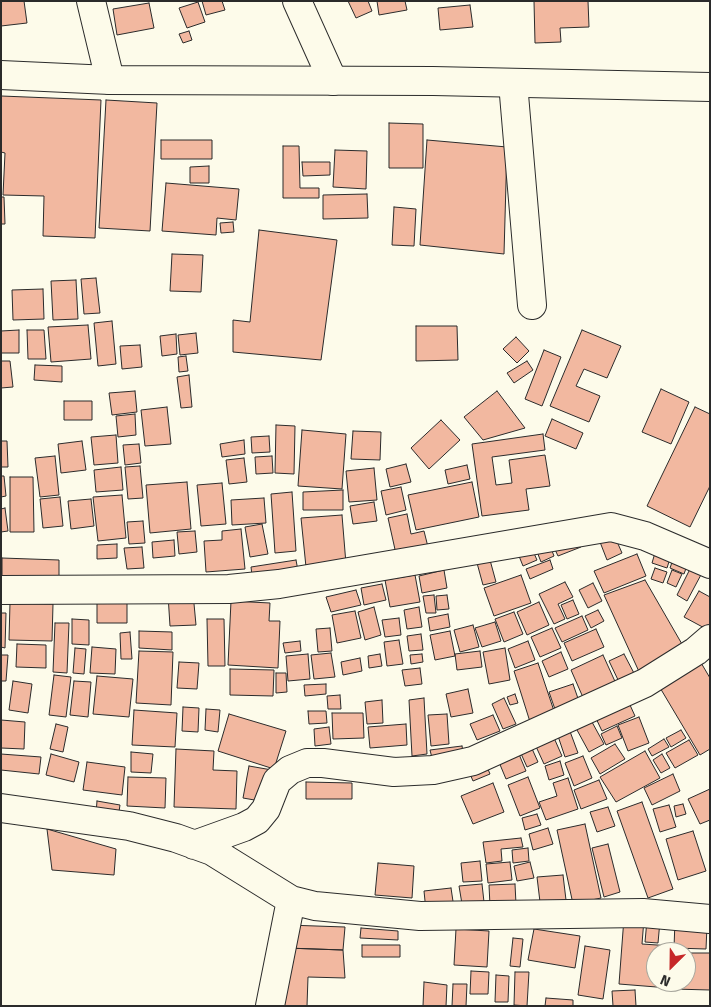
<!DOCTYPE html>
<style>
body{margin:0}
#map{position:relative;width:711px;height:1007px;overflow:hidden;background:#fdfbea;font-family:"Fira Sans",sans-serif}
canvas{display:block}
.frame{position:absolute;inset:0;border:2px solid #2b2b2b;pointer-events:none}
.north{position:absolute;left:646px;top:942px;width:50px;height:50px;box-sizing:border-box;background:#fdfbea;border:1px solid #a9a89e;border-radius:50%;rotate:203deg;font-size:14px;font-weight:700;line-height:20px;text-align:center;color:#2b2b2b}
.north::after{content:'';display:block;margin:auto;width:18px;height:22px;background:#c62828;clip-path:polygon(50% 0,100% 100%,50% 72%,0 100%)}
</style>
<div id="map">
<canvas width="711" height="1007"></canvas>
<div class="frame"></div>
<div class="north">N</div>
</div>
<script>
const context = document.querySelector('canvas').getContext('2d');
context.lineJoin = 'round';
function fill(path, color) { context.fillStyle = color; context.fill(path, 'evenodd'); }
const toPath = rows => new Path2D(rows.map(r => 'M' + r).join(''));
function trace(path, color, width, dash) { context.strokeStyle = color; context.lineWidth = width; context.lineCap = dash ? 'butt' : 'round'; context.setLineDash(dash || []); context.stroke(path); }
const building = toPath([
 [1,1,24,1,27,23,1,26,1,1],
 [202,1,222,1,225,10,206,15,202,1],
 [348,1,368,1,372,11,356,18,348,1],
 [377,1,405,1,407,10,379,15,377,1],
 [534,1,588,1,589,27,560,28,561,42,535,43,534,1],
 [198,2,205,22,187,28,179,8,198,2],
 [149,3,154,28,117,35,113,9,149,3],
 [470,5,473,27,440,30,438,8,470,5],
 [189,31,192,40,183,43,179,34,189,31],
 [1,96,101,100,95,238,43,236,44,196,3,195,5,153,1,152,1,96],
 [106,100,157,103,150,231,99,228,106,100],
 [389,123,423,124,423,168,389,168,389,123],
 [161,140,212,140,212,159,161,159,161,140],
 [427,140,507,147,504,254,420,245,427,140],
 [283,146,299,146,300,188,319,188,319,198,283,198,283,146],
 [335,150,367,151,366,189,333,187,335,150],
 [302,162,330,162,330,175,303,176,302,162],
 [209,166,209,183,190,183,190,167,209,166],
 [166,183,239,189,236,220,217,218,216,235,162,231,166,183],
 [367,194,368,218,323,219,323,195,367,194],
 [1,197,4,197,5,224,1,224,1,197],
 [394,207,416,209,414,246,392,245,394,207],
 [233,222,234,232,221,233,220,223,233,222],
 [259,230,337,240,321,360,233,352,233,320,250,322,259,230],
 [172,254,203,255,201,292,170,291,172,254],
 [96,278,100,313,84,314,81,279,96,278],
 [76,280,78,319,53,320,51,281,76,280],
 [43,289,44,319,13,320,12,290,43,289],
 [112,321,116,364,98,366,94,323,112,321],
 [88,325,91,359,51,362,48,327,88,325],
 [416,326,457,326,458,360,416,361,416,326],
 [19,330,19,353,1,353,1,331,19,330],
 [27,330,44,330,46,359,28,359,27,330],
 [582,330,621,346,607,378,584,369,576,386,600,396,589,422,550,406,582,330],
 [196,333,198,353,180,355,178,335,196,333],
 [176,334,177,354,162,356,160,336,176,334],
 [516,337,529,351,517,363,503,349,516,337],
 [140,345,142,367,122,369,120,346,140,345],
 [544,350,561,357,542,406,525,399,544,350],
 [186,356,188,371,179,372,178,357,186,356],
 [1,361,10,361,13,387,1,388,1,361],
 [527,361,533,370,514,383,507,373,527,361],
 [35,365,62,366,62,382,34,380,35,365],
 [189,375,192,407,181,408,177,377,189,375],
 [661,389,689,402,671,444,642,432,661,389],
 [135,391,137,412,112,415,109,393,135,391],
 [497,391,525,428,483,440,464,417,497,391],
 [64,401,92,401,92,420,64,420,64,401],
 [167,407,171,444,145,446,141,410,167,407],
 [695,407,710,414,710,486,690,527,647,506,695,407],
 [135,414,136,435,118,437,116,416,135,414],
 [552,419,583,433,576,449,545,436,552,419],
 [441,420,460,440,429,469,411,448,441,420],
 [276,425,295,426,294,474,275,473,276,425],
 [302,430,346,434,342,489,298,486,302,430],
 [353,431,381,432,380,460,351,459,353,431],
 [543,434,545,450,492,457,496,485,512,483,509,460,545,455,550,486,526,489,529,510,482,516,472,444,543,434],
 [116,435,118,463,94,465,91,437,116,435],
 [269,436,270,452,252,453,251,437,269,436],
 [244,440,245,454,222,457,220,444,244,440],
 [1,441,7,441,8,467,1,467,1,441],
 [82,441,86,470,61,473,58,444,82,441],
 [139,444,141,463,125,465,123,445,139,444],
 [55,456,59,495,40,497,35,458,55,456],
 [272,456,273,473,256,474,255,457,272,456],
 [244,458,247,482,229,484,226,460,244,458],
 [406,464,411,482,390,487,386,469,406,464],
 [467,465,470,479,448,484,445,470,467,465],
 [140,466,143,498,128,499,125,467,140,466],
 [121,467,123,490,96,492,94,470,121,467],
 [374,468,377,500,349,502,346,471,374,468],
 [1,476,4,476,6,496,1,497,1,476],
 [10,477,33,477,34,532,10,532,10,477],
 [187,482,191,529,150,533,146,485,187,482],
 [472,482,479,517,416,530,408,495,472,482],
 [222,483,226,524,201,526,197,485,222,483],
 [401,487,406,510,386,515,381,491,401,487],
 [343,490,343,510,303,510,303,492,343,490],
 [292,492,296,551,275,553,271,494,292,492],
 [122,495,126,538,98,541,93,497,122,495],
 [60,497,63,526,43,528,40,499,60,497],
 [264,498,266,523,232,525,231,500,264,498],
 [91,499,94,526,71,529,68,501,91,499],
 [374,502,377,521,353,524,350,506,374,502],
 [5,508,8,531,1,532,1,509,5,508],
 [407,514,411,534,424,531,428,547,396,554,388,518,407,514],
 [342,515,346,564,306,567,301,518,342,515],
 [143,521,145,543,129,544,127,522,143,521],
 [262,524,268,554,250,557,245,527,262,524],
 [241,529,245,569,206,572,204,541,222,540,222,531,241,529],
 [195,531,197,552,179,554,177,532,195,531],
 [575,534,581,547,558,556,552,543,575,534],
 [615,537,622,553,607,560,600,542,615,537],
 [174,540,175,556,153,558,152,542,174,540],
 [549,543,554,556,541,562,536,549,549,543],
 [117,544,117,558,97,559,97,545,117,544],
 [657,546,672,552,667,568,652,563,657,546],
 [142,547,144,568,127,569,124,548,142,547],
 [533,551,537,560,523,566,519,556,533,551],
 [676,551,690,557,684,574,670,568,676,551],
 [637,554,646,576,604,593,594,571,637,554],
 [2,558,59,560,59,585,2,583,2,558],
 [296,560,299,576,253,584,251,567,296,560],
 [490,560,496,582,483,585,477,563,490,560],
 [550,560,553,569,530,579,526,569,550,560],
 [692,565,703,571,687,601,677,595,692,565],
 [655,568,667,572,663,583,651,579,655,568],
 [444,570,447,588,422,593,419,576,444,570],
 [672,570,682,574,676,587,667,583,672,570],
 [415,575,420,602,390,607,385,580,415,575],
 [521,575,531,603,494,616,484,588,521,575],
 [645,580,686,651,641,676,604,595,645,580],
 [565,582,573,597,558,604,565,619,554,624,539,594,565,582],
 [593,583,602,601,588,608,579,590,593,583],
 [382,584,386,600,364,605,361,588,382,584],
 [356,590,361,605,331,612,326,597,356,590],
 [699,591,710,597,710,631,684,617,699,591],
 [193,593,196,625,170,626,168,595,193,593],
 [434,595,436,613,426,613,423,596,434,595],
 [447,595,449,609,437,610,436,596,447,595],
 [97,597,127,597,127,623,97,623,97,597],
 [573,600,579,614,567,619,561,605,573,600],
 [231,601,270,603,269,621,280,621,278,668,228,665,231,601],
 [539,602,549,625,527,635,517,612,539,602],
 [10,603,53,604,52,641,9,640,10,603],
 [374,607,381,635,365,640,358,612,374,607],
 [419,607,422,627,407,629,404,610,419,607],
 [598,610,604,621,591,628,585,616,598,610],
 [355,611,361,638,337,643,332,615,355,611],
 [514,612,523,634,504,642,495,619,514,612],
 [1,613,6,613,5,648,1,647,1,613],
 [448,614,450,627,430,631,428,618,448,614],
 [582,616,588,630,562,642,555,628,582,616],
 [399,618,401,635,385,637,382,620,399,618],
 [72,619,89,620,89,645,72,644,72,619],
 [207,619,224,619,225,666,208,666,207,619],
 [495,622,501,641,482,647,475,628,495,622],
 [55,623,69,623,67,673,53,672,55,623],
 [473,625,479,647,460,652,454,630,473,625],
 [330,628,332,651,318,652,316,629,330,628],
 [552,628,561,648,540,657,531,637,552,628],
 [596,629,604,647,572,661,564,643,596,629],
 [139,631,172,632,172,650,139,648,139,631],
 [450,631,455,656,435,660,430,635,450,631],
 [130,632,132,659,121,659,120,633,130,632],
 [421,634,423,650,409,651,407,636,421,634],
 [399,640,403,664,387,666,384,642,399,640],
 [300,641,301,651,285,653,283,643,300,641],
 [528,641,535,660,515,668,508,649,528,641],
 [17,644,46,645,46,668,16,667,17,644],
 [92,647,116,649,115,674,90,673,92,647],
 [75,648,86,649,84,674,73,673,75,648],
 [505,648,510,680,489,684,483,652,505,648],
 [139,651,173,652,171,705,136,703,139,651],
 [480,651,482,667,457,670,455,654,480,651],
 [561,652,568,669,549,677,542,661,561,652],
 [331,653,335,677,314,679,311,655,331,653],
 [308,654,310,679,288,681,286,656,308,654],
 [380,654,382,666,369,668,368,656,380,654],
 [422,654,423,662,411,664,410,655,422,654],
 [624,654,636,677,620,684,609,661,624,654],
 [1,655,8,655,6,681,1,681,1,655],
 [603,655,618,688,585,702,571,670,603,655],
 [697,656,710,678,710,749,700,755,656,681,697,656],
 [360,658,362,671,343,675,341,662,360,658],
 [179,662,199,663,197,689,177,688,179,662],
 [538,663,556,717,531,725,514,671,538,663],
 [420,668,422,684,405,686,402,670,420,668],
 [230,669,274,670,273,696,230,695,230,669],
 [276,673,286,673,287,692,276,693,276,673],
 [54,675,71,677,66,717,49,715,54,675],
 [97,676,133,679,129,717,93,714,97,676],
 [13,681,32,684,28,713,9,710,13,681],
 [74,681,91,682,88,717,70,715,74,681],
 [326,684,326,694,305,696,304,685,326,684],
 [573,684,581,707,557,715,549,692,573,684],
 [468,689,473,713,451,717,446,694,468,689],
 [515,694,518,703,510,705,507,697,515,694],
 [625,694,635,716,602,731,592,710,625,694],
 [340,695,341,709,328,709,327,696,340,695],
 [424,698,427,754,412,756,409,700,424,698],
 [504,698,516,724,503,729,492,704,504,698],
 [382,700,383,723,367,724,365,702,382,700],
 [183,707,199,708,198,732,182,731,183,707],
 [206,709,220,710,218,732,205,730,206,709],
 [134,710,177,713,175,747,132,745,134,710],
 [308,711,326,711,327,723,309,724,308,711],
 [586,711,604,744,589,752,571,719,586,711],
 [332,713,363,713,364,738,333,739,332,713],
 [229,714,286,731,274,769,218,751,229,714],
 [447,714,449,744,431,746,428,715,447,714],
 [493,715,500,731,477,740,470,724,493,715],
 [639,717,649,743,628,751,618,725,639,717],
 [1,720,25,722,24,749,1,748,1,720],
 [56,724,68,727,63,752,50,749,56,724],
 [406,724,407,745,370,748,368,727,406,724],
 [568,726,578,753,565,757,556,730,568,726],
 [617,726,622,738,606,745,601,734,617,726],
 [329,727,331,744,315,746,314,729,329,727],
 [681,730,686,738,671,747,666,738,681,730],
 [551,731,562,756,544,764,533,740,551,731],
 [664,739,669,747,652,756,648,749,664,739],
 [689,740,698,755,675,768,666,753,689,740],
 [529,742,538,762,527,767,518,747,529,742],
 [615,744,625,759,600,774,591,758,615,744],
 [462,746,464,757,433,762,430,750,462,746],
 [516,747,526,771,506,779,496,755,516,747],
 [176,749,214,751,213,770,237,771,236,809,174,807,176,749],
 [645,751,660,778,616,802,600,777,645,751],
 [131,752,153,754,151,773,131,772,131,752],
 [1,754,41,757,39,774,1,770,1,754],
 [51,754,79,762,74,782,46,775,51,754],
 [662,754,670,768,661,773,653,760,662,754],
 [583,756,592,778,574,786,565,763,583,756],
 [560,761,564,775,549,780,545,766,560,761],
 [87,762,125,767,122,795,83,790,87,762],
 [485,762,490,774,473,781,468,769,485,762],
 [249,766,272,770,266,802,243,798,249,766],
 [673,774,680,791,652,805,644,788,673,774],
 [128,777,166,778,165,808,127,806,128,777],
 [528,777,540,808,520,816,508,785,528,777],
 [568,778,578,809,546,820,539,802,557,796,553,783,568,778],
 [599,780,607,799,581,809,574,790,599,780],
 [306,782,352,783,352,799,306,799,306,782],
 [493,783,504,812,473,824,461,796,493,783],
 [710,789,710,820,700,824,688,799,710,789],
 [97,801,120,805,118,818,96,814,97,801],
 [642,802,673,889,648,898,617,811,642,802],
 [683,804,686,814,676,817,674,806,683,804],
 [669,805,676,827,660,832,653,809,669,805],
 [608,807,615,826,597,832,590,812,608,807],
 [537,814,541,825,525,830,522,818,537,814],
 [585,824,601,898,573,904,557,830,585,824],
 [548,828,553,844,533,850,529,834,548,828],
 [47,829,116,849,114,875,52,870,47,829],
 [693,831,706,871,678,880,666,839,693,831],
 [521,838,523,847,501,849,502,861,486,863,483,842,521,838],
 [608,844,620,892,604,897,592,848,608,844],
 [528,848,529,861,513,863,512,850,528,848],
 [480,861,482,881,463,882,461,863,480,861],
 [510,862,512,880,488,883,486,864,510,862],
 [530,862,534,878,517,881,514,866,530,862],
 [378,863,414,866,412,898,375,895,378,863],
 [563,875,566,900,540,902,537,877,563,875],
 [482,884,484,902,462,904,459,886,482,884],
 [515,884,516,904,490,906,489,885,515,884],
 [451,888,454,908,426,911,424,891,451,888],
 [624,918,644,919,642,944,672,946,671,952,656,952,656,982,669,982,669,988,619,984,624,918],
 [647,920,660,921,658,943,645,942,647,920],
 [675,921,707,926,706,949,674,948,675,921],
 [287,925,345,927,343,950,286,948,287,925],
 [361,928,398,931,398,940,360,938,361,928],
 [456,929,489,931,487,967,454,965,456,929],
 [534,929,580,936,575,968,528,960,534,929],
 [513,938,523,939,520,967,510,966,513,938],
 [362,945,400,945,400,957,362,957,362,945],
 [585,946,610,950,603,999,578,995,585,946],
 [286,948,343,950,345,978,308,977,307,1006,282,1006,286,948],
 [686,953,710,953,710,990,673,989,673,982,686,982,686,953],
 [471,971,489,972,488,994,470,994,471,971],
 [515,972,529,972,527,1006,514,1005,515,972],
 [496,975,509,976,508,1002,495,1002,496,975],
 [424,982,447,985,446,1006,423,1006,424,982],
 [453,984,467,984,466,1006,452,1006,453,984],
 [635,990,636,1006,613,1006,612,991,635,990],
 [546,998,573,1000,573,1006,545,1006,546,998]
]);
const minor = toPath([
 [91,1,110,80],
 [297,1,333,81],
 [513,83,532,305],
 [1,590,229,589,279,584,611,527,645,536,710,564],
 [1,808,129,826,176,838,212,851,291,900,315,906,420,916,643,913,710,919],
 [194,845,244,827,257,820,266,809,277,781,290,770,307,763,323,763,394,772,433,770,473,761,645,683,696,651,710,639],
 [270,1006,291,900]
]);
const highway = toPath([
 [1,75,110,80,433,81,710,87]
]);
fill(building, '#f2b8a0');
trace(building, '#2b2b2b', 1);
trace(minor, '#2b2b2b', 30);
trace(highway, '#2b2b2b', 30);
trace(minor, '#fdfbea', 28);
trace(highway, '#fdfbea', 28);
</script>
